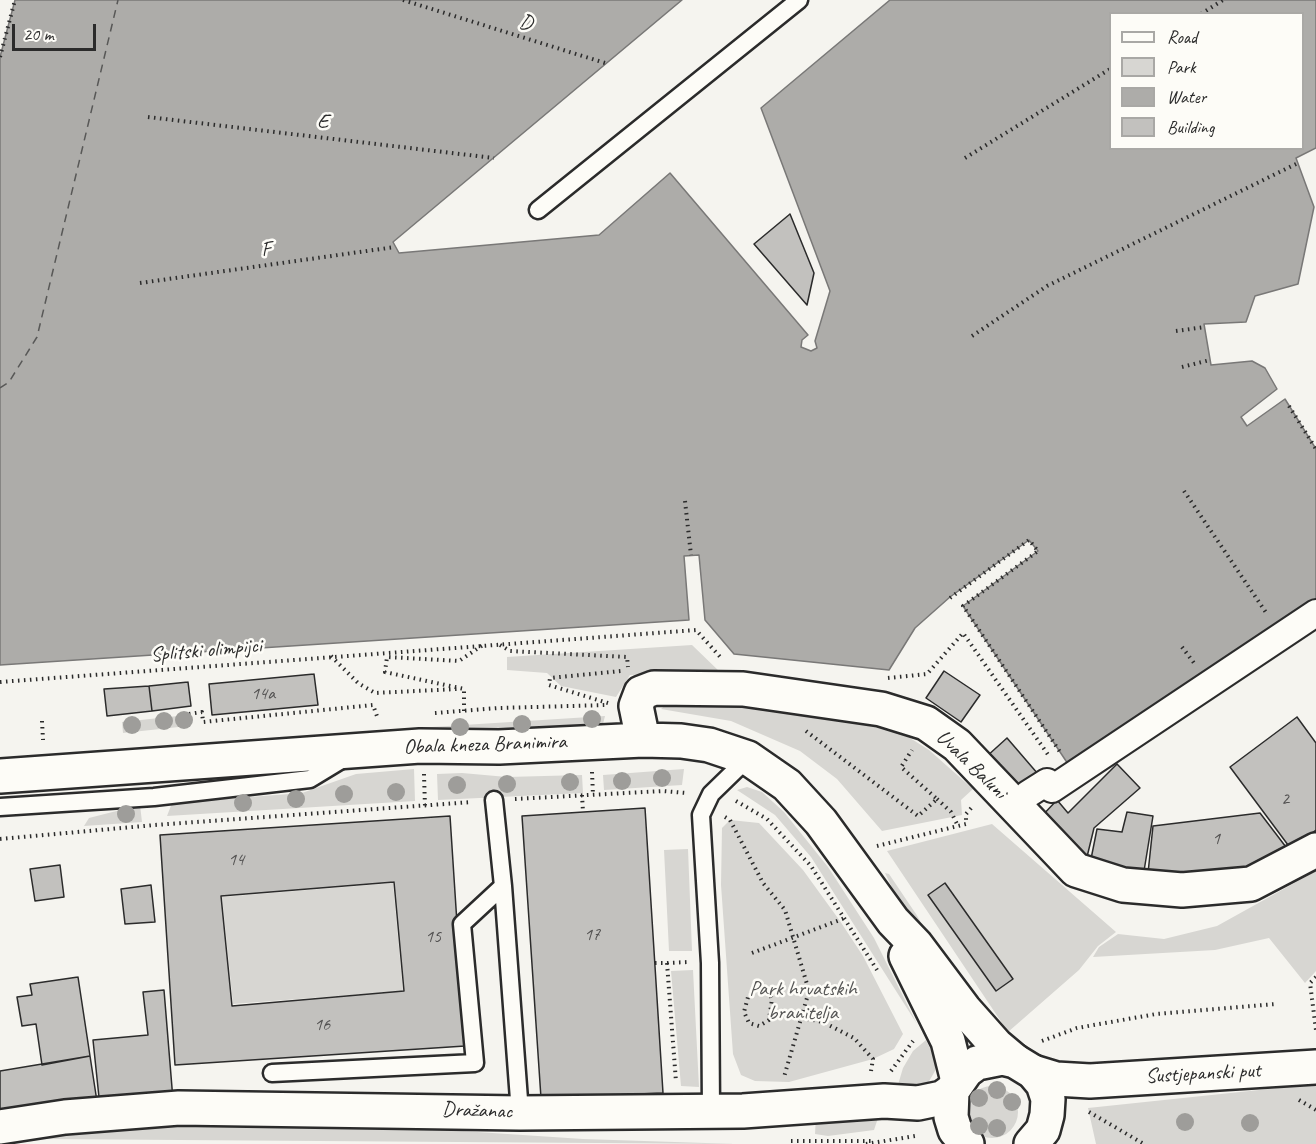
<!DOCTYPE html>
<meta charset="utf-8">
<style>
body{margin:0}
#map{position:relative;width:1316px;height:1144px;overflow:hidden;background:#f5f4ef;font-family:Caveat,sans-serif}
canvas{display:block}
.legend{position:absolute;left:1109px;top:12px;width:195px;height:138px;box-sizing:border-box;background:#fdfcf7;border:2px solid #a9a8a5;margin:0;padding:8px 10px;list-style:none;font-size:18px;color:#2b2b2b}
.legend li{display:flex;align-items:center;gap:12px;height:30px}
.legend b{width:30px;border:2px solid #a9a8a5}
.scale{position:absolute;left:12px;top:24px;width:84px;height:27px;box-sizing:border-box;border:3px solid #2b2b2b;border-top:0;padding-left:8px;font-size:18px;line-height:21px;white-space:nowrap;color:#2b2b2b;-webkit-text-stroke:4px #fdfcf7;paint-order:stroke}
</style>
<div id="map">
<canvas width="1316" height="1144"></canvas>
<ul class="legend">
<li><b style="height:8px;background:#fdfcf7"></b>Road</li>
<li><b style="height:16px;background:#d7d6d2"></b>Park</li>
<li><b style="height:16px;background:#adaca9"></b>Water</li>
<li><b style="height:16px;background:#c2c1be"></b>Building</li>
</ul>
<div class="scale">20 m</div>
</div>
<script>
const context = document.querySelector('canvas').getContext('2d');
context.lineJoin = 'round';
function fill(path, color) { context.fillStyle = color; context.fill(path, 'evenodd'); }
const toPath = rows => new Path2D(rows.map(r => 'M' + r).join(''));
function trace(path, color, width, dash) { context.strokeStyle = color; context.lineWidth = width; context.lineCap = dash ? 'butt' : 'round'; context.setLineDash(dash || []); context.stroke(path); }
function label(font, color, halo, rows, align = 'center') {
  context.font = font + ' Caveat,sans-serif'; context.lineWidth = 5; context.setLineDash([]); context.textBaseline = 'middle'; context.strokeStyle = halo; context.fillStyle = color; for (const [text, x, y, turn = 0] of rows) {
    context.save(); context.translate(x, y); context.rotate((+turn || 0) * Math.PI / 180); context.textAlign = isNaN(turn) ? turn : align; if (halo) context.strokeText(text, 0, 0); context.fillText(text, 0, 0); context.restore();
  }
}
const green = toPath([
 [692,645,720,672,630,675,616,697,561,686,547,673,507,670,507,657],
 [675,696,891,726,929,750,973,789,961,800,962,815,882,831,837,779,800,751,731,721,661,709],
 [187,715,188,726,123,733,122,722],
 [605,716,603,724,161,748,369,731],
 [414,769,415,801,167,816,172,803,302,793,356,774],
 [684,769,682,785,604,790,603,775],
 [462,773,507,777,582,775,583,793,438,800,437,774],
 [747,787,762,792,784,812,828,867,874,938,917,1024,811,857,775,815,737,790],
 [140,805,142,822,84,826,89,818],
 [730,820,759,823,803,870,840,921,863,956,903,1034,894,1049,873,1059,789,1082,755,1081,741,1075,733,1054,721,885,722,828],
 [992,824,1116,932,1098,946,1079,970,1008,1032,887,851],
 [688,849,692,951,669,951,664,850],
 [1316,871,1316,971,1305,983,1269,938,1215,950,1093,957,1099,947,1118,934,1164,939,1217,926],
 [885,873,889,874,916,914,961,991,899,902],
 [393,883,403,991,233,1004,222,897],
 [693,970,699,1087,681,1086,671,971],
 [926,1040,935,1059,935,1071,928,1083,912,1090,897,1088,903,1068,913,1051],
 [1316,1084,1316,1144,1096,1144,1088,1108],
 '966 1112a26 26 0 1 1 52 0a26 26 0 1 1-52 0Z',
 [879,1115,874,1130,828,1136,815,1134,816,1116],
 [161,1125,432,1129,583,1139,736,1144,41,1139,40,1131]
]);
const water = toPath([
 [15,0,682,0,393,242,399,253,599,235,670,173,808,335,802,340,801,347,811,351,817,348,815,341,830,291,761,108,890,0,1316,0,1316,148,1296,158,1314,207,1298,284,1255,296,1246,322,1204,324,1211,365,1252,361,1265,368,1277,389,1241,417,1247,426,1285,399,1316,449,1316,601,1070,767,963,606,1038,551,1029,540,950,597,915,628,889,670,734,654,705,620,699,555,684,556,689,620,0,665,0,57,15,0],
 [1110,14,1302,14,1302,148,1110,148,1110,14]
]);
const ferry = toPath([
 [0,388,9,382,37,337,118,0]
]);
const building = toPath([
 [790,214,814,273,807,305,754,244,790,214],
 [944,671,980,695,961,722,926,698,944,671],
 [314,674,318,705,212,715,209,684,314,674],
 [188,682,191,706,152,711,149,686,188,682],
 [149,686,152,711,107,716,104,689,149,686],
 [1297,717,1316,743,1316,830,1291,849,1230,767,1297,717],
 [1007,738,1038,774,1017,793,986,757,1007,738],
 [1117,764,1140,788,1094,828,1086,861,1040,818,1057,800,1068,813,1117,764],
 [645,808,663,1093,541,1098,522,816,645,808],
 [1127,812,1153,816,1144,871,1090,864,1097,829,1122,832,1127,812],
 [1260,813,1289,851,1244,869,1207,875,1148,873,1153,826,1260,813],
 [450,816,465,1046,175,1065,160,835,450,816],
 [394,882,404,991,232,1006,221,896,394,882],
 [60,865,64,897,35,901,30,869,60,865],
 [945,883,1013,979,996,991,928,895,945,883],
 [151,885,155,922,125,924,121,889,151,885],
 [78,977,90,1056,42,1065,36,1024,22,1026,17,997,32,995,30,984,78,977],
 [164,990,173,1100,100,1107,93,1040,148,1035,143,992,164,990],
 [90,1056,98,1108,0,1122,0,1071,90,1056]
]);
const path = toPath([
 [403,0,605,63],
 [1201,14,1223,0],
 [0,57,15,0],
 [148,117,494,158],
 [965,158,1110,69],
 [140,283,395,247],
 [1176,331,1205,327],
 [972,336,1047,286,1298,163],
 [1182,367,1210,360],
 [1289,406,1316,449],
 [1184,491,1267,614],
 [685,501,691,555],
 [950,598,1029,540,1038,551,963,606,1060,752],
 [500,645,510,651,627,657,628,667],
 [1182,647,1194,663],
 [331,656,358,683,375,693,457,689],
 [888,678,927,674,963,633,1049,756],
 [0,682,696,630,722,659],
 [608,703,549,685,550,678,621,671],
 [464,711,464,689,385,672,387,657,459,661,483,645],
 [435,713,498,708,607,705],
 [189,714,202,712,203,722,373,705,378,719],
 [42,721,43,740],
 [806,731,918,816,937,799,901,767,912,750],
 [592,772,593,795],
 [424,774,425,807],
 [582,795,583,812],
 [515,799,663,791,687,793],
 [937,799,951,812,958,826],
 [736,801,767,819,811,866,877,970],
 [725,817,730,820,763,883,785,910,809,991,784,1077],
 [0,839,155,825,472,802],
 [877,846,966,824,966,814,973,806],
 [752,953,845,918],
 [655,963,667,963,676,1082],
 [667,963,688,962],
 [1316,977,1310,983,1316,1030],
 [757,988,768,990,772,999,769,1020,759,1026,749,1023,744,1012,748,997,757,988],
 [772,1012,823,1022,854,1038,873,1059,871,1071],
 [1042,1041,1077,1028,1156,1014,1276,1004],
 [891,1071,913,1041],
 [1299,1100,1316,1110],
 [1089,1112,1144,1144],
 [791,1141,874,1141],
 [866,1144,915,1136]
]);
const service = toPath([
 [538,210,799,0],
 [494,800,503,886,520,1113],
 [0,807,154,797,310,779,343,759],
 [272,1073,475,1063,462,924,503,886],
 [711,1110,710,963,701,815,711,794,748,758]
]);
const pedestrian = toPath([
 [1028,794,1047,782,1052,789,1316,613]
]);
const minor = toPath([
 [643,740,636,706,641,693,654,688,743,689,881,709,926,723,957,745,1076,870,1123,885,1182,890,1251,884,1316,850],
 [0,776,420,746,499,747,643,740,681,741,709,745,748,758,787,785,821,822,893,921,916,945,964,1009,996,1045,1015,1061],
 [906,956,948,1041,958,1081],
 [1033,1072,1056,1079,1090,1081,1316,1067],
 [0,1127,65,1117,179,1108,520,1113,743,1111,884,1101,918,1103,942,1098,952,1091]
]);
const secondary = toPath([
 [967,1144,955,1130,951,1117,952,1091,966,1071,977,1063,1002,1058,1015,1061,1033,1072,1043,1084,1048,1099,1047,1115,1043,1130,1031,1144]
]);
const trees = [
 [592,719],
 [184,720],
 [164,721],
 [522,724],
 [132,725],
 [460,727],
 [662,778],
 [622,781],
 [570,782],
 [507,784],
 [457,785],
 [396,792],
 [344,794],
 [296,799],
 [243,803],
 [126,814],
 [997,1090],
 [979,1098],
 [1012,1102],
 [1185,1122],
 [1250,1123],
 [979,1126],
 [997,1128]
];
const numberNames = [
 ["14a",263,694],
 ["2",1285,799],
 ["1",1216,839],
 ["14",236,860],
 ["17",592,935],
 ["15",433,937],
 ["16",322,1025]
];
const streetNames = [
 ["D",526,23,17],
 ["E",323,122,7],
 ["F",266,250,-8],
 ["Splitski olimpijci",206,651,-5],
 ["Obala kneza Branimira",485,745,-2],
 ["Uvala Baluni",971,765,44],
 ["Sustjepanski put",1203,1074,-3],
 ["Dražanac",477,1111,2]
];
const parkNames = [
 ["Park hrvatskih",803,989],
 ["branitelja",803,1013]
];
fill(green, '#d7d6d2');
fill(water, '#adaca9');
trace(water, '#797877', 1.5);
trace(ferry, '#585857', 1.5, [8, 6]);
fill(building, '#c2c1be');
trace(building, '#2b2b2b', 1.5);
trace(service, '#2b2b2b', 21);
trace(pedestrian, '#2b2b2b', 30);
trace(minor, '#2b2b2b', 38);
trace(secondary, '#2b2b2b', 38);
trace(path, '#2b2b2b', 4, [1.5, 4.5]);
trace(service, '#fdfcf7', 16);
trace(pedestrian, '#fdfcf7', 26);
trace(minor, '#fdfcf7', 33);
trace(secondary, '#fdfcf7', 33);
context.fillStyle = '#9e9d9a';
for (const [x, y] of trees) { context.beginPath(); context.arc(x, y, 9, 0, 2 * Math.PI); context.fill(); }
label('18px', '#515050', null, numberNames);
label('21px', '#2b2b2b', '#fdfcf7', streetNames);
label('21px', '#565655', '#fdfcf7', parkNames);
</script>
